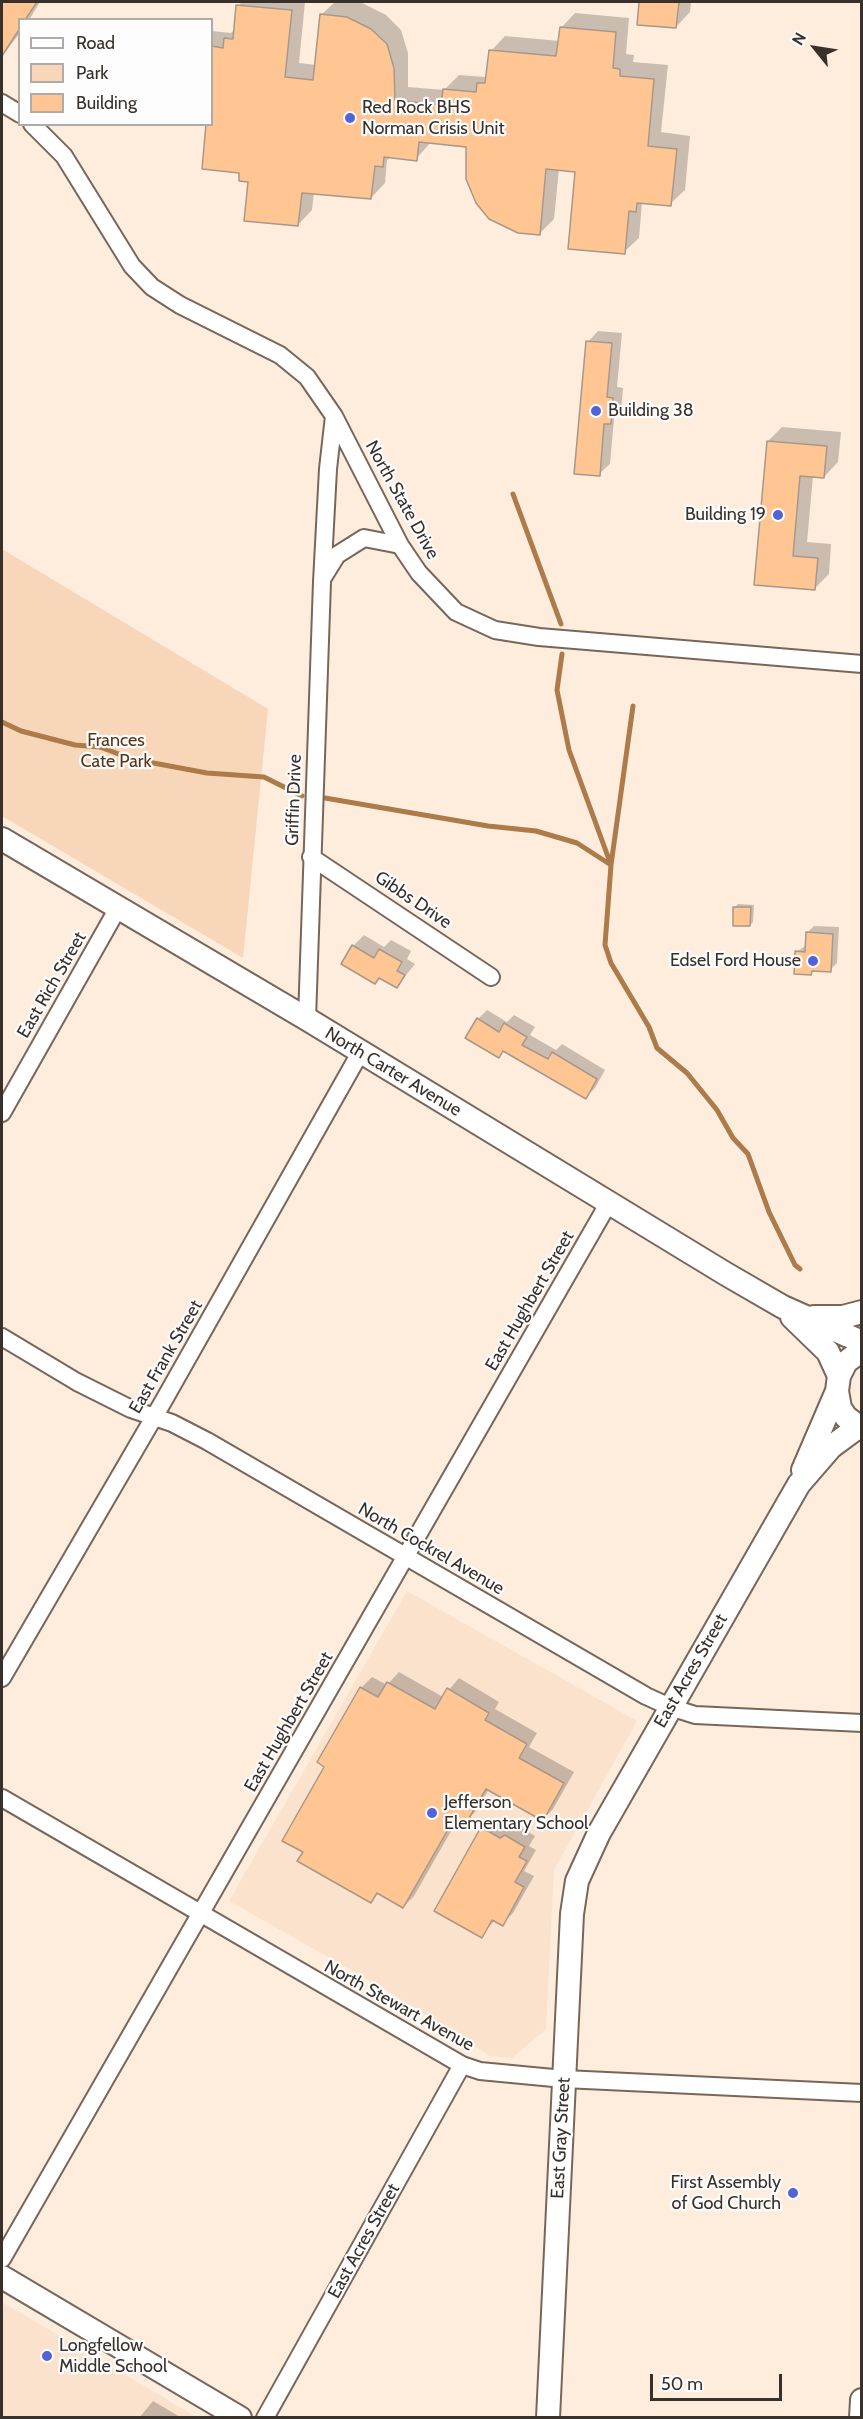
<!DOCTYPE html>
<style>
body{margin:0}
#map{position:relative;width:863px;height:2419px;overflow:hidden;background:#feecdd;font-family:Cabin,sans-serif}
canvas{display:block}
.frame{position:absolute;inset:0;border:3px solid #38312b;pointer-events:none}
.legend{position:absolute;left:18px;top:18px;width:195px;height:108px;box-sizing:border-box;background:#fdfdfd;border:2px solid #aeaba9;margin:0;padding:8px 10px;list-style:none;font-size:18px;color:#38312b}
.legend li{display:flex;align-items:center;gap:12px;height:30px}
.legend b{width:30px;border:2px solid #aeaba9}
.north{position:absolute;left:785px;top:18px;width:60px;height:60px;-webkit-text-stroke:4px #fdfdfd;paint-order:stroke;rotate:300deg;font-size:16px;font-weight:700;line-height:24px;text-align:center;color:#38312b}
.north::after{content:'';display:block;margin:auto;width:21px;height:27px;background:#38312b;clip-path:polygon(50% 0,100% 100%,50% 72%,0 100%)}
.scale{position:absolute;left:650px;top:2374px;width:132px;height:27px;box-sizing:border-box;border:3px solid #38312b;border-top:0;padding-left:8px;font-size:18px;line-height:21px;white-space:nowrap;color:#38312b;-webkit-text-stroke:4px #fdfdfd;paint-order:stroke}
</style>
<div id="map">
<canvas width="863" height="2419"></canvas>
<div class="frame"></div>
<ul class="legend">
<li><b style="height:8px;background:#fff"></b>Road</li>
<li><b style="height:16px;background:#f8d6b9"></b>Park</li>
<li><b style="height:16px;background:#ffc592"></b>Building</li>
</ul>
<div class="north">N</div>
<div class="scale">50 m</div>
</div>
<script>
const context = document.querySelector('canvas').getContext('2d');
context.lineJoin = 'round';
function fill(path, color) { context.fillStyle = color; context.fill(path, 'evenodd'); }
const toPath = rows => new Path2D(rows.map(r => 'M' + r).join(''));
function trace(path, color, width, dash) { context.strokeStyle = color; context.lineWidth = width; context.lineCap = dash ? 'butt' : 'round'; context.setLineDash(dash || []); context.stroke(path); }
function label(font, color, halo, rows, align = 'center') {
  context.font = font + ' Cabin,sans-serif'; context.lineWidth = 4.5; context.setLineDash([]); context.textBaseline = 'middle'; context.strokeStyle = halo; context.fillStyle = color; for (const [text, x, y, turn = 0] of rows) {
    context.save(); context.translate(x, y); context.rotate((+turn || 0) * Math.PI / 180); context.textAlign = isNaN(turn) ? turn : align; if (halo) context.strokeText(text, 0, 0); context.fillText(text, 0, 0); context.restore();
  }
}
const built = toPath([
 [407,1591,637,1721,554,1870,546,2029,512,2058,490,2056,383,1988,229,1901],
 [2,2302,183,2409,196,2417,2,2417]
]);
const green = toPath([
 [2,549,268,709,243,958,2,816]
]);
const shadow = toPath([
 [2,2,40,2,29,20,20,20,20,33,2,56],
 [242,2,305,2,299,63,316,65,321,15,335,2,362,3,386,15,401,30,408,53,408,87,444,90,459,75,485,77,488,74,491,51,505,36,560,41,561,28,575,13,629,18,626,54,634,55,633,62,668,65,661,132,690,136,685,190,670,204,642,203,639,238,624,252,577,170,559,169,554,219,540,233,467,146,431,142,416,159,391,157,387,160,385,183,371,198,314,192,312,210,298,225,241,171,212,124,212,31,231,33,235,29,238,6],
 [640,2,691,2,690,12,676,27,638,24],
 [598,331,622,333,617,387,623,388,621,412,614,419,610,464,599,474,588,342],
 [782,427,841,432,838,462,824,477,813,476,807,542,831,544,829,574,814,589,755,583,768,441],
 [738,904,754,905,753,922,750,925,735,907],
 [814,926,839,927,837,963,830,970,815,969,811,973,796,952,807,945,807,933],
 [364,935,384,947,391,940,411,951,407,959,415,964,397,986,353,946],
 [487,1010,507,1022,514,1015,535,1027,530,1035,556,1050,562,1044,605,1070,595,1088,586,1097,505,1050,499,1056,478,1019],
 [399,1672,443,1697,459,1678,499,1702,495,1709,537,1733,529,1747,574,1772,553,1809,543,1819,489,1789,475,1812,464,1823,458,1819,414,1896,403,1907,379,1893,370,1901,305,1852,326,1766,361,1688,372,1677,387,1685],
 [493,1818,512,1828,517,1825,535,1836,529,1846,536,1850,524,1871,534,1876,513,1913,502,1924,495,1920,481,1936,483,1828],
 [153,2401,182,2418,139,2418]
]);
const stream = toPath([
 [513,494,561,624],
 [562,654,557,690,569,750,611,865,605,945,611,963,649,1027,657,1048,687,1073,717,1110,733,1138,748,1154,769,1212,795,1265,800,1269],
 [2,722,21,731,75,745,100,747,132,759,207,773,264,777,302,796],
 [325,798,488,826,536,831,577,843,611,865,633,706]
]);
const building = toPath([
 [2,2,37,2,25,20,20,20,20,28,2,56,2,2],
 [639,2,679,2,676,28,637,25,639,2],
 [236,5,292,10,285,77,313,80,320,14,347,17,371,29,387,44,394,68,395,100,441,105,443,89,476,92,477,83,485,83,489,50,556,56,560,27,616,32,613,68,620,69,620,76,654,79,648,146,677,149,671,206,637,203,636,212,629,211,625,254,568,249,575,172,546,169,540,235,518,233,489,219,476,203,466,179,466,147,419,142,417,161,384,157,383,167,375,166,371,199,302,193,298,226,244,221,248,182,239,181,239,173,202,169,206,124,212,124,212,46,223,48,224,38,233,39,236,5],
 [586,341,612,343,607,397,613,398,611,424,604,424,600,476,574,474,586,341],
 [767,441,827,446,824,478,800,476,793,556,818,558,815,590,754,585,767,441],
 [733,907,751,907,750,926,733,926,733,907],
 [806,932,833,934,831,972,812,971,811,975,794,974,795,951,805,952,806,932],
 [352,945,374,958,379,949,402,962,397,971,405,975,397,988,379,978,375,984,341,964,352,945],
 [477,1018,499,1032,504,1023,527,1037,522,1045,548,1059,552,1052,597,1079,586,1099,503,1051,499,1058,465,1038,477,1018],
 [387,1682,435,1709,447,1688,489,1713,485,1720,527,1744,519,1758,564,1783,543,1821,486,1789,465,1825,454,1819,403,1908,377,1893,371,1903,297,1861,303,1852,282,1841,324,1767,317,1762,360,1687,378,1697,387,1682],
 [481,1827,500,1838,505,1835,525,1847,519,1857,527,1861,515,1882,524,1887,503,1926,492,1920,482,1938,434,1911,481,1827]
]);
const street = toPath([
 [2,103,20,114],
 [32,124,64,156,132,266,152,287,180,305,280,355,307,377,334,416,400,545,419,573,456,612,495,630,539,637,862,664],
 [324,576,337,555,364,538,400,545],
 [311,857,491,977],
 [307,1019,322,582,328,469,334,416],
 [2,1113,118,908],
 [2,1337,77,1382,131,1409,172,1423,207,1441,646,1696,670,1707,695,1715,862,1723],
 [2,1678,164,1400,360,1053],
 [2,1798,462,2065,480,2071,564,2079,862,2093],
 [2,2259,608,1204],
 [265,2418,462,2065]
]);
const secondary = toPath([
 [2,839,307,1019,726,1274,783,1307,862,1342],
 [792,1317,828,1352,839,1376],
 [814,1317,843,1317,862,1312],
 [862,1350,846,1362,839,1376,837,1391,840,1408,846,1417,862,1429],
 [803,1470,837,1391],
 [2,2277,240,2418],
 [548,2418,572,1914,577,1881,599,1833,799,1484,831,1447,858,1427],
 [861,2418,862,2400]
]);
const markers = [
 [350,118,6,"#5263d8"],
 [596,411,6,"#5263d8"],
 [778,515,6,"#5263d8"],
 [813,961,6,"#5263d8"],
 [432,1813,6,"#5263d8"],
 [793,2193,6,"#5263d8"],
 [47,2356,6,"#5263d8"]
];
const poiNames = [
 ["Red Rock BHS",362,108],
 ["Norman Crisis Unit",362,129],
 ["Building 38",608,411],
 ["Building 19",766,515,"right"],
 ["Edsel Ford House",801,961,"right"],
 ["Jefferson",444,1803],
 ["Elementary School",444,1824],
 ["First Assembly",781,2183,"right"],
 ["of God Church",781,2204,"right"],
 ["Longfellow",59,2346],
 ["Middle School",59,2367]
];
const streetNames = [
 ["North State Drive",402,500,61],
 ["Griffin Drive",294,800,-88],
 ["Gibbs Drive",413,900,34],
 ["East Rich Street",52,985,-60],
 ["North Carter Avenue",393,1072,31],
 ["East Hughbert Street",530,1301,-60],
 ["East Frank Street",166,1357,-60],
 ["North Cockrel Avenue",431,1549,30],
 ["East Acres Street",691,1671,-60],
 ["East Hughbert Street",289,1722,-60],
 ["North Stewart Avenue",399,2006,29],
 ["East Gray Street",561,2138,-87],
 ["East Acres Street",364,2241,-61]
];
const parkNames = [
 ["Frances",116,741],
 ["Cate Park",116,762]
];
fill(built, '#fae2cd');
fill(green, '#f8d6b9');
fill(shadow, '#0003');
trace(stream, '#ad7a4a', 5);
fill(building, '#ffc592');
trace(building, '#a8988a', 1.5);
trace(street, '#76675a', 20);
trace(secondary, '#76675a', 26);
trace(street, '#fff', 16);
trace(secondary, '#fff', 22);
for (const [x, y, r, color] of markers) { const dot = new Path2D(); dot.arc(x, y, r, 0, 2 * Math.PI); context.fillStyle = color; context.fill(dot); trace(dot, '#fdfdfd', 2); }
label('18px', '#38312b', '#fdfdfd', poiNames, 'left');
label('18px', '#38312b', '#fdfdfd', streetNames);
label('18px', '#54371b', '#fdfdfd', parkNames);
</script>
